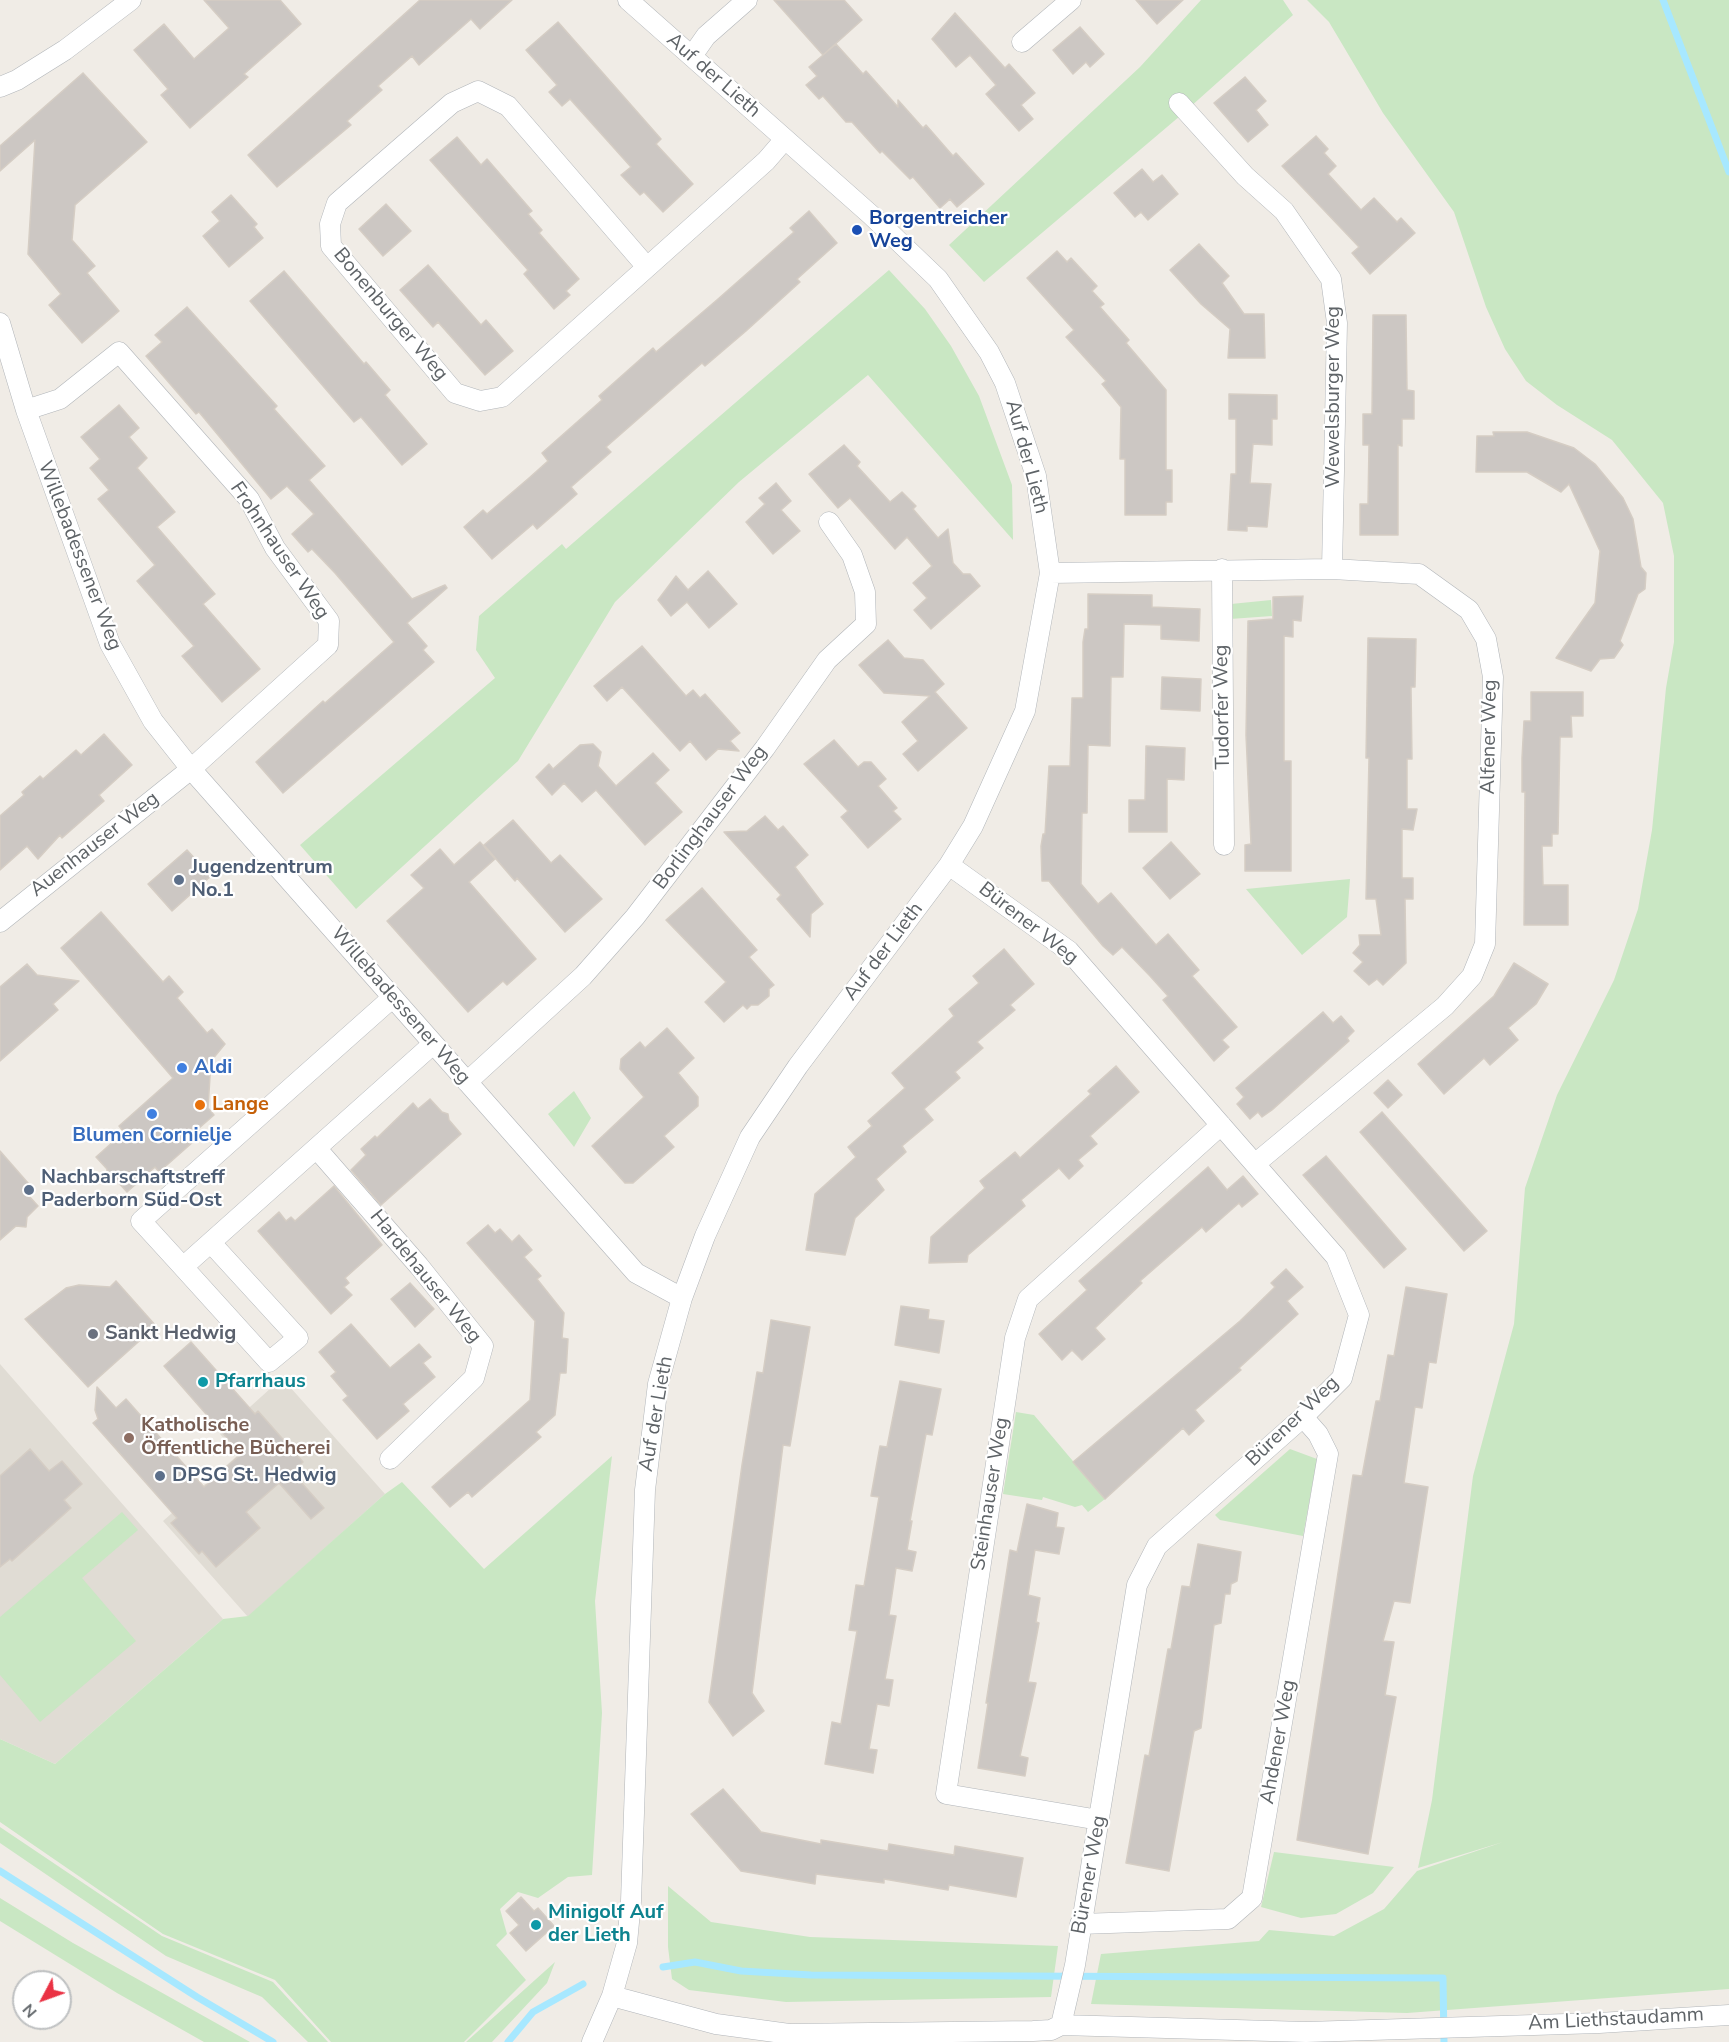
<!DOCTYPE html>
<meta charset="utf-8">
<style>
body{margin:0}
#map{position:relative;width:1729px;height:2042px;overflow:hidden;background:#f0ece6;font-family:"Nunito Sans",sans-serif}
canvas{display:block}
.north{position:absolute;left:12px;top:1970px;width:60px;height:60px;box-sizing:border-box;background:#fff;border:2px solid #bfc1c2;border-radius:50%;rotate:229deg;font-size:16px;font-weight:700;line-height:24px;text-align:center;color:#5e6367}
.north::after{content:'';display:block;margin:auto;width:21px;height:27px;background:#ea3244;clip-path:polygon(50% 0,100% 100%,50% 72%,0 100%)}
</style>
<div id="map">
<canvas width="1729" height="2042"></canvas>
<div class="north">N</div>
</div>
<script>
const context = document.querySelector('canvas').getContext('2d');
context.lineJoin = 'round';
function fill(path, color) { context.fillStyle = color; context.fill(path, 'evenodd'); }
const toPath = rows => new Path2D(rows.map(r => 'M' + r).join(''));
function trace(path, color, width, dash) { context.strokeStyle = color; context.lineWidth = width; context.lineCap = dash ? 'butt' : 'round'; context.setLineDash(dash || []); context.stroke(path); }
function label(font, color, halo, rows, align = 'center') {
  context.font = font + ' "Nunito Sans",sans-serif'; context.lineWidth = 4.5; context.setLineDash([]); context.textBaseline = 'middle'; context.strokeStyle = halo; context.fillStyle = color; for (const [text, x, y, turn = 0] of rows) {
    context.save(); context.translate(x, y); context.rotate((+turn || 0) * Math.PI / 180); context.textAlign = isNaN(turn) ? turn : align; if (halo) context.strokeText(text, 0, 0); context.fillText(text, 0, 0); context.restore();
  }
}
const education = toPath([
 [0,1364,223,1619,55,1764,0,1739],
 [282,1378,385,1494,248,1617,163,1521,238,1455,220,1434]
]);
const green = toPath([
 [1201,0,1283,0,1293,15,1180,116,984,282,949,245,1140,67],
 [1307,0,1729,0,1729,1989,1407,2013,1091,2004,1101,1954,1259,1941,1269,1930,1334,1936,1384,1909,1417,1871,1503,1842,1418,1868,1432,1800,1473,1476,1514,1324,1525,1188,1557,1095,1614,980,1638,909,1652,830,1666,688,1674,642,1674,556,1663,503,1612,440,1557,405,1526,381,1505,349,1486,307,1454,212,1383,113,1329,22],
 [889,270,925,309,951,346,979,396,1012,485,1013,540,868,375,739,482,615,602,518,761,356,909,300,845,495,678,476,650,479,616,562,544,566,549],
 [1271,600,1272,616,1230,619,1231,604],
 [1350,879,1347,917,1302,955,1246,889],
 [574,1091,591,1118,574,1147,548,1114],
 [1016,1412,1034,1415,1105,1499,1088,1512,1082,1505,1075,1507,1043,1497,1042,1500,1003,1494],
 [1290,1449,1317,1459,1303,1536,1220,1520,1215,1515],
 [612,1456,595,1601,602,1713,592,1875,568,1877,538,1898,518,1892,500,1909,507,1934,496,1945,526,1980,464,2042,331,2042,275,1980,163,1934,0,1822,0,1739,55,1764,223,1619,248,1616,385,1494,402,1482,484,1569],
 [122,1512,138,1530,82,1578,136,1641,40,1722,0,1675,0,1617],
 [0,1827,162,1936,273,1982,328,2042,308,2042,262,1997,166,1956,0,1843],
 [1274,1852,1394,1867,1373,1893,1336,1914,1301,1918,1261,1907],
 [668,1886,711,1922,810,1937,1058,1946,1051,1997,786,2002,689,1990,672,1979,668,1947],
 [0,1898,73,1943,250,2042,204,2042,117,1993,0,1921],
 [555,1962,547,1983,492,2042,466,2042]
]);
const stream = toPath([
 [1663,0,1729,172],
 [0,1871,197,1997,273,2042],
 [663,1967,695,1962,741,1971,811,1975,1443,1978,1444,2042],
 [508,2042,533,2012,583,1984]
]);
const building = toPath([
 [204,0,280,0,301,24,244,74,248,77,190,128,161,95,168,89,134,50,164,24,194,59,229,28,204,0],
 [420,0,512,0,480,29,471,19,419,65,412,56,378,86,382,90,347,121,351,125,277,187,248,155,420,0],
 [774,0,844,0,862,20,823,55,774,0],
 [1136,0,1183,0,1157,24,1136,0],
 [955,13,1005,68,1009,64,1035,93,1021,105,1033,119,1019,131,986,94,996,85,970,55,956,67,932,39,955,13],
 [558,22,661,139,656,144,693,184,663,212,644,192,640,195,621,175,631,167,570,99,562,106,549,92,557,85,526,50,558,22],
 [1080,27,1104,54,1090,67,1086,62,1073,74,1053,50,1080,27],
 [836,44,863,74,866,71,898,107,898,100,923,128,926,125,953,156,956,153,984,184,957,207,950,199,940,208,913,177,910,179,882,151,880,153,852,122,846,122,823,96,819,99,806,85,817,76,809,67,836,44],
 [83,73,147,142,75,205,72,240,95,266,87,273,119,311,82,343,49,305,61,294,28,254,35,140,0,171,0,146,83,73],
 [1245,77,1266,101,1256,110,1268,125,1248,142,1214,103,1245,77],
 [1316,136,1328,149,1324,153,1336,166,1328,174,1361,210,1374,198,1397,222,1401,218,1415,233,1370,274,1352,253,1359,247,1282,166,1316,136],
 [457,137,481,165,487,159,532,211,528,214,542,230,539,233,579,279,566,291,570,295,554,309,524,274,528,270,430,160,457,137],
 [1142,169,1153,182,1162,175,1178,194,1148,220,1141,212,1135,217,1114,193,1142,169],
 [231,195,257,224,254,227,263,238,229,267,203,236,220,221,212,212,231,195],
 [386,204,411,231,383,256,359,229,386,204],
 [809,211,837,243,797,279,800,282,746,331,705,366,702,363,606,447,611,452,571,487,577,494,537,529,533,524,492,559,464,527,483,510,487,514,529,478,548,461,542,453,602,400,599,396,653,348,656,352,718,299,794,232,790,228,809,211],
 [1199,244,1229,276,1222,283,1244,314,1264,314,1265,358,1228,358,1230,329,1201,304,1170,270,1199,244],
 [1057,251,1067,262,1071,258,1097,286,1092,291,1104,304,1100,307,1129,340,1126,343,1166,390,1166,470,1172,470,1172,502,1166,502,1166,515,1125,515,1125,459,1120,459,1121,407,1102,384,1106,381,1066,337,1074,330,1027,278,1057,251],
 [428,265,481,325,486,320,513,351,485,375,438,322,433,327,400,290,428,265],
 [284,271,364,364,366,362,390,390,385,395,427,444,402,465,361,417,354,422,250,301,284,271],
 [187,307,277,406,274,409,325,466,309,480,412,599,445,585,447,588,407,623,427,646,423,650,434,662,283,793,256,762,323,701,325,703,394,642,335,573,312,549,308,552,292,534,314,514,287,486,271,499,199,412,196,414,146,356,162,342,155,335,187,307],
 [1373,315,1406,315,1407,390,1414,391,1414,419,1402,419,1402,446,1398,445,1398,535,1360,535,1360,504,1368,504,1369,445,1363,445,1363,414,1372,414,1373,315],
 [1229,394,1277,395,1277,419,1272,419,1272,445,1253,444,1250,483,1271,484,1267,527,1247,526,1247,531,1228,530,1231,474,1236,474,1236,419,1229,419,1229,394],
 [119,405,139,428,129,437,147,458,137,468,175,512,157,527,215,594,203,604,260,669,222,702,182,656,194,646,137,581,155,565,98,499,109,490,90,468,100,459,81,437,119,405],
 [1493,432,1527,432,1574,448,1595,464,1623,498,1633,519,1641,567,1646,573,1645,589,1638,594,1620,641,1623,645,1614,658,1600,659,1591,671,1556,658,1595,603,1600,551,1569,484,1561,492,1527,472,1476,472,1477,436,1494,436,1493,432],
 [844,445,860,462,857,466,890,502,902,492,916,506,913,509,938,538,948,529,953,563,963,574,970,574,980,586,931,629,914,610,927,598,913,583,932,566,907,537,895,549,850,498,838,508,809,474,844,445],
 [776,483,791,501,781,510,800,531,773,554,746,522,765,504,759,498,776,483],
 [708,571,737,604,709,628,687,602,671,616,658,600,676,576,688,590,708,571],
 [1088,594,1152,595,1152,607,1200,609,1199,641,1161,639,1161,625,1124,624,1123,677,1111,677,1110,746,1088,745,1087,813,1082,813,1081,884,1098,904,1111,893,1156,945,1168,934,1199,970,1192,976,1237,1027,1222,1040,1229,1047,1214,1061,1163,1000,1168,996,1150,976,1122,947,1113,955,1103,946,1049,881,1042,881,1041,846,1043,834,1045,834,1049,766,1070,766,1072,698,1083,698,1083,642,1085,629,1088,629,1088,594],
 [1303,596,1301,621,1293,620,1293,637,1284,636,1284,761,1291,761,1291,871,1245,871,1245,845,1251,844,1246,735,1248,621,1273,619,1273,597,1303,596],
 [1368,638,1416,639,1415,687,1411,687,1412,759,1407,759,1407,809,1417,809,1413,830,1402,829,1402,878,1413,878,1413,899,1405,899,1406,963,1383,985,1377,979,1369,985,1354,971,1363,962,1353,953,1360,945,1359,935,1381,935,1376,899,1366,899,1369,758,1366,758,1368,638],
 [888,640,904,658,923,660,944,684,935,692,967,728,918,771,903,754,918,741,902,722,930,696,884,693,859,665,888,640],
 [642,646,686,696,693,690,700,698,705,694,740,733,730,741,739,751,718,749,706,760,690,741,680,751,622,687,607,701,594,686,642,646],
 [1162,677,1201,679,1200,711,1161,709,1162,677],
 [1531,692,1583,692,1583,716,1571,716,1572,737,1560,737,1558,834,1552,834,1552,846,1542,846,1543,885,1568,885,1568,925,1524,925,1525,792,1522,792,1522,758,1524,721,1531,721,1531,692],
 [104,734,132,765,99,795,104,801,62,838,60,835,38,859,27,846,0,870,0,816,24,795,22,792,40,776,43,779,76,750,81,755,104,734],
 [834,740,858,767,864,762,871,762,886,779,878,786,897,808,893,811,901,819,868,848,841,817,848,811,804,764,834,740],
 [593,744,601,752,598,766,616,786,653,753,669,770,655,783,682,812,645,845,596,790,582,802,564,783,552,795,536,777,549,764,553,769,580,745,593,744],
 [1146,746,1185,748,1184,780,1167,779,1167,832,1129,832,1129,800,1145,800,1146,746],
 [765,816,778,830,783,826,808,855,795,867,823,904,811,914,810,937,777,899,781,895,724,832,747,831,765,816],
 [513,820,551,863,560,855,602,899,565,932,517,878,515,881,484,845,513,820],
 [480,842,495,859,469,882,536,959,507,985,503,981,468,1012,387,921,424,888,411,875,440,849,454,865,480,842],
 [1171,842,1200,874,1170,899,1143,868,1171,842],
 [187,850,211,876,172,911,148,884,187,850],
 [702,888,757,950,749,957,774,985,769,989,769,996,758,1005,751,1005,747,1009,743,1005,724,1022,705,1002,726,982,666,920,702,888],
 [101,912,163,982,169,976,183,992,177,998,207,1033,212,1029,225,1044,211,1061,208,1108,214,1115,198,1129,202,1134,159,1172,155,1167,127,1192,116,1180,106,1179,107,1169,96,1157,124,1132,119,1126,173,1078,61,948,101,912],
 [1004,949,1034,984,1010,1005,1015,1010,977,1042,983,1048,955,1072,960,1078,924,1109,933,1120,902,1146,906,1152,876,1179,884,1190,855,1218,845,1255,806,1250,815,1194,856,1157,848,1147,872,1126,868,1121,905,1088,892,1073,954,1016,949,1009,979,983,973,976,1004,949],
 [1514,963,1548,984,1536,1004,1508,1028,1518,1040,1490,1065,1484,1058,1444,1094,1418,1064,1494,996,1514,963],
 [27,964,37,975,79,981,53,1004,58,1010,0,1061,0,987,27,964],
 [1323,1012,1333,1023,1341,1016,1354,1031,1347,1038,1349,1041,1272,1110,1262,1117,1258,1112,1250,1119,1237,1104,1244,1097,1236,1088,1323,1012],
 [667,1028,694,1058,678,1073,698,1097,698,1106,664,1136,674,1147,633,1183,625,1183,592,1146,644,1097,620,1069,621,1059,640,1042,645,1048,667,1028],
 [1116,1066,1139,1092,1090,1136,1097,1144,1078,1160,1083,1166,1069,1179,1059,1168,1021,1200,1025,1206,968,1255,967,1262,929,1263,931,1237,985,1188,980,1181,1015,1152,1020,1158,1091,1094,1088,1091,1116,1066],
 [1388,1080,1402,1095,1388,1108,1374,1093,1388,1080],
 [430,1099,442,1112,448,1114,449,1120,461,1134,381,1205,351,1170,366,1155,361,1149,375,1136,377,1138,413,1103,418,1109,430,1099],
 [1382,1112,1487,1231,1464,1251,1360,1132,1382,1112],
 [0,1151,35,1191,29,1196,38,1206,27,1217,26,1227,16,1226,0,1240,0,1151],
 [1326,1156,1406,1249,1384,1268,1303,1175,1326,1156],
 [1208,1167,1227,1190,1243,1176,1258,1194,1242,1207,1239,1203,1206,1232,1202,1227,1140,1281,1142,1283,1095,1328,1105,1339,1082,1360,1072,1350,1062,1360,1039,1334,1087,1290,1079,1281,1208,1167],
 [334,1186,382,1245,345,1278,349,1283,344,1287,352,1295,331,1314,258,1231,279,1212,286,1221,291,1217,295,1221,334,1186],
 [488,1225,495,1233,500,1229,512,1242,519,1235,532,1250,524,1257,541,1276,537,1279,564,1313,562,1338,568,1339,566,1373,560,1373,555,1415,536,1432,541,1437,472,1497,468,1492,450,1507,432,1487,530,1400,535,1321,467,1243,488,1225],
 [1286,1269,1303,1287,1287,1301,1298,1314,1239,1368,1241,1370,1195,1410,1204,1421,1189,1435,1183,1428,1105,1499,1073,1462,1240,1321,1275,1287,1271,1283,1286,1269],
 [116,1281,156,1326,88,1387,25,1319,66,1288,79,1285,110,1287,116,1281],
 [410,1283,434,1309,415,1327,391,1299,410,1283],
 [1406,1287,1447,1294,1436,1363,1429,1362,1422,1408,1415,1407,1404,1483,1428,1487,1410,1603,1394,1601,1383,1641,1394,1642,1385,1695,1396,1697,1368,1854,1297,1840,1353,1475,1362,1476,1376,1401,1380,1401,1388,1355,1394,1356,1406,1287],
 [901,1306,929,1310,928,1319,944,1321,939,1353,895,1345,901,1306],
 [771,1320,810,1327,790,1446,783,1445,752,1693,764,1711,733,1736,709,1702,742,1465,757,1372,763,1373,771,1320],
 [351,1324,390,1368,419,1344,431,1357,423,1363,435,1377,403,1404,409,1411,377,1439,343,1400,348,1396,331,1376,336,1372,319,1352,351,1324],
 [191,1342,255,1414,258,1411,303,1462,292,1472,324,1508,311,1519,279,1483,246,1512,260,1528,216,1567,202,1551,199,1554,171,1523,177,1518,93,1423,98,1419,95,1410,97,1387,116,1408,126,1399,204,1487,241,1454,164,1366,191,1342],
 [900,1381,941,1389,932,1435,926,1434,910,1521,912,1521,907,1550,916,1552,912,1571,896,1568,889,1615,896,1616,885,1679,893,1680,889,1706,877,1704,869,1749,877,1750,873,1773,825,1764,832,1722,841,1724,857,1631,849,1630,856,1585,864,1586,879,1497,871,1496,880,1446,887,1447,900,1381],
 [30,1449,49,1471,62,1461,82,1484,64,1500,71,1508,12,1561,10,1559,0,1567,0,1476,30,1449],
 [1027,1504,1058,1513,1056,1527,1064,1528,1059,1554,1035,1550,1028,1595,1040,1598,1036,1622,1039,1623,1028,1682,1036,1683,1020,1756,1028,1758,1025,1776,978,1768,988,1703,986,1703,1010,1550,1017,1552,1027,1504],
 [1198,1544,1241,1552,1237,1581,1231,1584,1230,1594,1225,1594,1221,1623,1214,1625,1201,1728,1194,1731,1169,1871,1126,1863,1145,1755,1149,1756,1168,1649,1171,1649,1182,1586,1190,1587,1198,1544],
 [723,1789,761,1832,821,1844,821,1840,888,1851,889,1844,954,1855,955,1846,1023,1858,1016,1897,949,1885,948,1890,884,1879,884,1883,816,1874,815,1884,741,1871,691,1814,723,1789],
 [521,1897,534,1911,538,1908,554,1926,526,1951,510,1933,519,1925,506,1911,521,1897]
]);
const street = toPath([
 [1022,42,1071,0],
 [692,56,706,36,747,0],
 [0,87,17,80,65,50,131,0],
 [1179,103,1245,176,1284,211,1331,279,1337,323,1332,569],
 [646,266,508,106,478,91,452,103,337,203,330,224,331,246,455,393,480,401,502,397,766,161,785,139],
 [0,323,26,410,110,644,153,721,191,769,636,1273,682,1298],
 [1222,569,1224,845],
 [1050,573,1332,569,1419,574,1469,610,1486,639,1493,677,1485,944,1472,976,1445,1006,1256,1163],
 [949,865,1069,951,1336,1257,1359,1315,1342,1378,1303,1417,1157,1546,1137,1585,1075,1965,1061,2025],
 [0,922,191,769,328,645,329,621,275,548,249,499,119,352,60,399,26,410],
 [392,998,141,1221,183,1267,433,1044],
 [467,1082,583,976,635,917,765,748,827,660,866,624,865,592,852,555,829,522],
 [317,1149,419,1266,483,1346,474,1378,390,1459],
 [183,1267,269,1362,298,1338,212,1244],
 [1099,1820,946,1794,1015,1338,1028,1299,1221,1125],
 [1080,1924,1228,1919,1252,1898,1328,1454,1318,1434,1303,1417],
 [612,1996,716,2024,789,2034,1033,2031,1051,2030,1061,2025,1306,2032,1599,2023,1729,2015],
 [592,2042,612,1996,627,1943,631,1901,645,1490,658,1384,682,1298,705,1236,750,1137,798,1066,949,865,973,826,1025,711,1050,573,1036,476,1005,383,989,352,938,279,871,215,628,0]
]);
const markers = [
 [857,230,6,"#1a4fb4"],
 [179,880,6,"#5c6f8a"],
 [182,1068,6,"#3f7fe0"],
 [200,1105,6,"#e8710a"],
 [152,1114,6,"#3f7fe0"],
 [29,1190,6,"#5c6f8a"],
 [93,1334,6,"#6b7280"],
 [203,1382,6,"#0f9aa8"],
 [129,1438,6,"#8d6e63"],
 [160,1476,6,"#5c6f8a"],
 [536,1925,6,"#0f9aa8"]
];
const streetNames = [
 ["Auf der Lieth",713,76,41],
 ["Bonenburger Weg",390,315,50],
 ["Wewelsburger Weg",1334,397,-90],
 ["Auf der Lieth",1026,457,75],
 ["Frohnhauser Weg",279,551,56],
 ["Willebadessener Weg",79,556,69],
 ["Tudorfer Weg",1223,707,-91],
 ["Alfener Weg",1490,737,-89],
 ["Borlinghauser Weg",711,818,-53],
 ["Auenhauser Weg",95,845,-38],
 ["Bürener Weg",1028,924,38],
 ["Auf der Lieth",884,952,-53],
 ["Willebadessener Weg",400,1006,49],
 ["Hardehauser Weg",425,1277,51],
 ["Auf der Lieth",657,1414,-80],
 ["Bürener Weg",1293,1422,-44],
 ["Steinhauser Weg",991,1494,-81],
 ["Ahdener Weg",1279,1742,-80],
 ["Bürener Weg",1090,1875,-80],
 ["Am Liethstaudamm",1616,2020,-3]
];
const transitNames = [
 ["Borgentreicher",869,219],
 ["Weg",869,242]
];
const serviceNames = [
 ["Jugendzentrum",191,868],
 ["No.1",191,891],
 ["Nachbarschaftstreff",41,1178],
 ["Paderborn Süd-Ost",41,1201],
 ["DPSG St. Hedwig",172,1476]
];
const shopNames = [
 ["Aldi",194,1068],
 ["Blumen Cornielje",152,1136,"center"]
];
const foodNames = [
 ["Lange",212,1105]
];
const worshipNames = [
 ["Sankt Hedwig",105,1334]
];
const cultureNames = [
 ["Pfarrhaus",215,1382],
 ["Minigolf Auf",548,1913],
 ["der Lieth",548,1936]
];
const educationNames = [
 ["Katholische",141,1426],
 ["Öffentliche Bücherei",141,1449]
];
fill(education, '#e0dcd4');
fill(green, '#c9e7c3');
trace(stream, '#a7e8ff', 7);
fill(building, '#ccc7c3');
trace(building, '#d5cdc4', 1.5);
trace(street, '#b1b5b9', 21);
trace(street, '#fff', 20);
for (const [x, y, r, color] of markers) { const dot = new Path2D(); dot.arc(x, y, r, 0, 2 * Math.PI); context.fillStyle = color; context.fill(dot); trace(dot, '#fff', 2); }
label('20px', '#5e6367', '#fff', streetNames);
label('bold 20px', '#164399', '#fff', transitNames, 'left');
label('bold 20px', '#4e5e75', '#fff', serviceNames, 'left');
label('bold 20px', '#366cbe', '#fff', shopNames, 'left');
label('bold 20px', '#c56008', '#fff', foodNames, 'left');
label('bold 20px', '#5b616d', '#fff', worshipNames, 'left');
label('bold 20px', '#0d838f', '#fff', cultureNames, 'left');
label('bold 20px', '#785e54', '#fff', educationNames, 'left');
</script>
